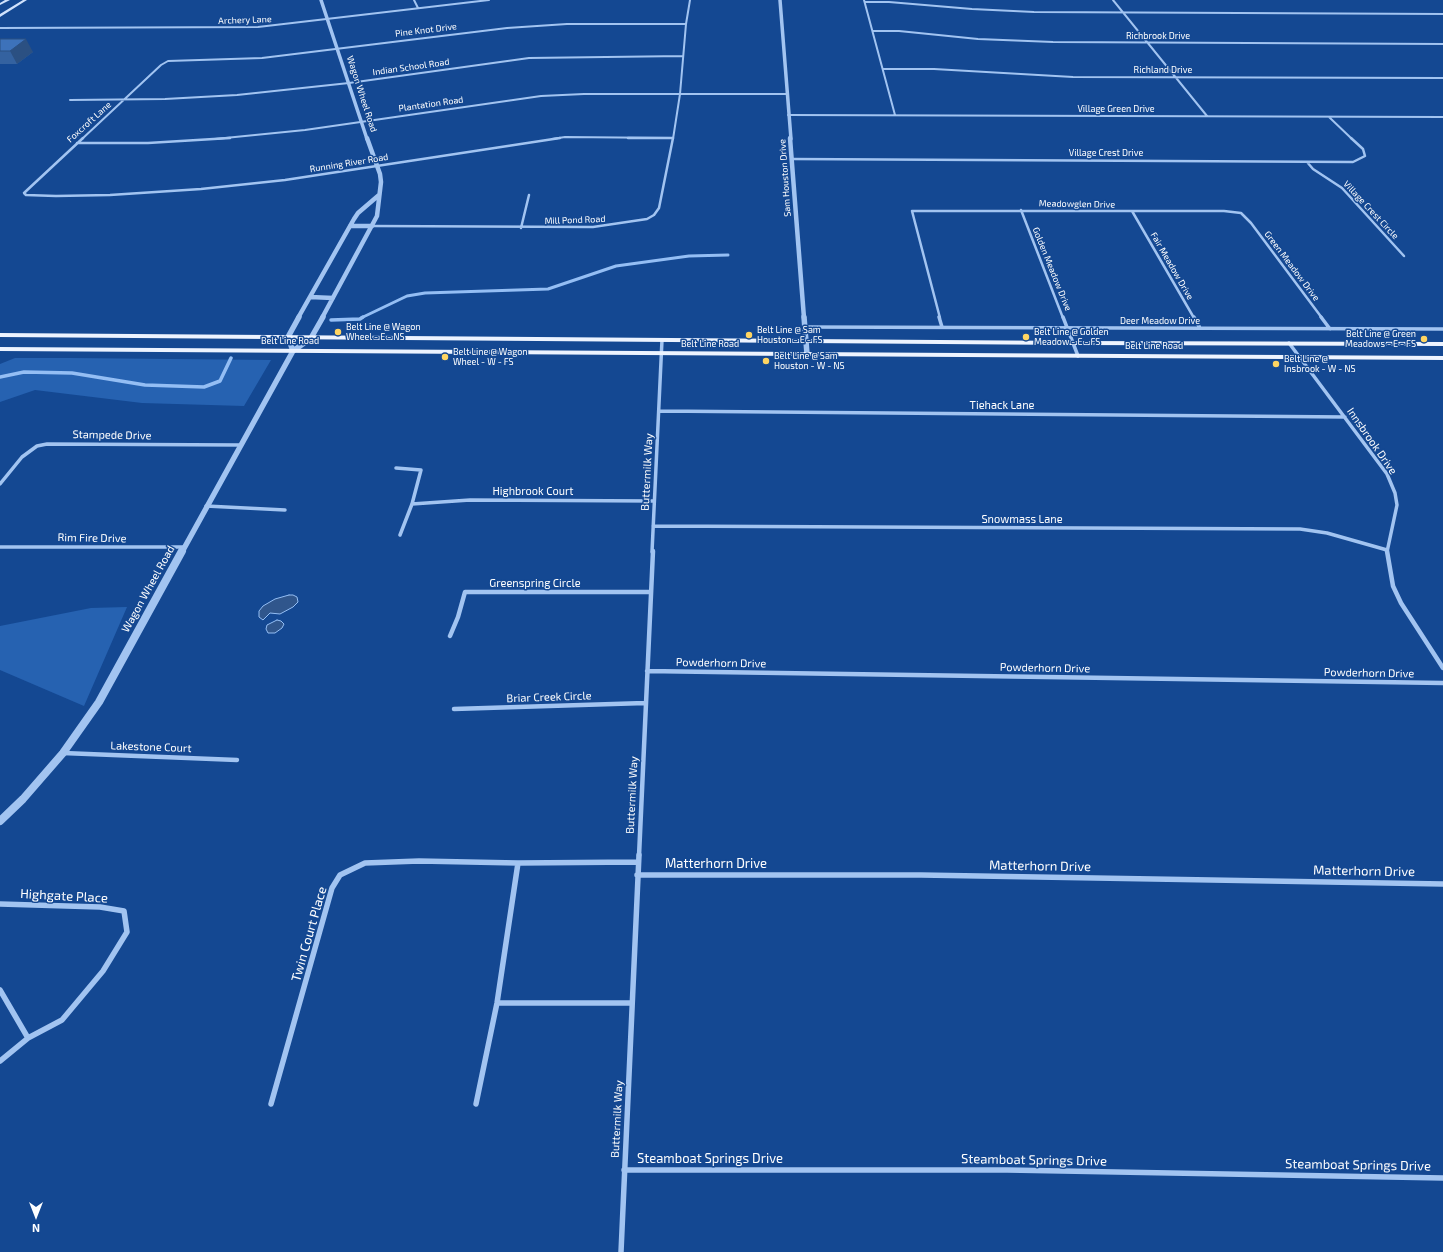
<!DOCTYPE html>
<style>
body{margin:0}
#map{position:relative;width:1443px;height:1252px;overflow:hidden;background:#144892;font-family:"Exo 2",sans-serif}
canvas{display:block}
.north{position:absolute;left:16px;top:1196px;width:40px;height:40px;-webkit-text-stroke:3px #144892;paint-order:stroke;rotate:180deg;font-size:11px;font-weight:700;line-height:16px;text-align:center;color:#fff}
.north::after{content:'';display:block;margin:auto;width:14px;height:18px;background:#fff;clip-path:polygon(50% 0,100% 100%,50% 72%,0 100%)}
</style>
<div id="map">
<canvas width="1443" height="1252"></canvas>
<div class="north">N</div>
</div>
<script>
const context = document.querySelector('canvas').getContext('2d');
context.lineJoin = 'round';
function fill(path, color) { context.fillStyle = color; context.fill(path, 'evenodd'); }
const toPath = rows => new Path2D(rows.map(r => 'M' + r).join(''));
function trace(path, color, width, dash) { context.strokeStyle = color; context.lineWidth = width; context.lineCap = dash ? 'butt' : 'round'; context.setLineDash(dash || []); context.stroke(path); }
function label(font, color, halo, rows, align = 'center') {
  context.font = font + ' "Exo 2",sans-serif'; context.lineWidth = 3; context.setLineDash([]); context.textBaseline = 'middle'; context.strokeStyle = halo; context.fillStyle = color; for (const [text, x, y, turn = 0] of rows) {
    context.save(); context.translate(x, y); context.rotate((+turn || 0) * Math.PI / 180); context.textAlign = isNaN(turn) ? turn : align; if (halo) context.strokeText(text, 0, 0); context.fillText(text, 0, 0); context.restore();
  }
}
const green = toPath([
 [15,358,71,358,271,360,244,406,142,403,35,390,0,402,0,364],
 [127,607,84,706,0,670,0,626,91,608]
]);
const water = toPath([
 [289,595,293,595,297,597,298,602,293,607,280,614,270,613,263,620,259,617,259,611,263,606,275,599,289,595],
 [277,620,281,621,284,624,282,628,275,633,268,633,266,629,267,625,277,620]
]);
const streamFar1 = toPath([
 [361,318,407,296,425,293,548,289,616,266,689,256,728,255]
]);
const stream = toPath([
 [331,320,360,319,363,317],
 [0,377,24,372,72,373,145,385,204,387,220,381,231,358]
]);
const minorFar4 = toPath([
 [414,0,418,8],
 [864,0,895,115],
 [1113,0,1207,116],
 [865,2,889,2,972,9,1034,12,1443,14],
 [0,28,258,27,489,0],
 [873,31,899,31,978,39,1053,42,1443,44],
 [883,69,934,69,1073,77,1443,78],
 [70,100,165,99,237,95,349,83,529,58,683,56],
 [788,115,1443,117],
 [1329,117,1352,139],
 [82,139,161,65,168,61,262,58,507,28,567,24,686,24],
 [215,139,305,130,541,96,584,94,788,94],
 [552,139,565,137,673,138],
 [673,139,680,94,686,24,690,0]
]);
const minorFar3 = toPath([
 [83,138,24,193,26,195,56,196,110,195,201,189,285,180,560,138],
 [628,138,673,138],
 [77,143,148,143,230,138],
 [792,159,1353,162,1365,156,1363,149,1351,138],
 [1307,162,1313,169,1342,188,1404,256],
 [1021,210,1063,318],
 [1132,211,1194,318],
 [372,226,593,227,647,219,654,215,659,208,673,138],
 [521,228,529,195],
 [940,318,912,211,1224,211,1241,213,1251,223,1322,318]
]);
const minorFar2 = toPath([
 [939,317,942,327],
 [1063,317,1078,356],
 [1194,317,1200,328],
 [1321,317,1330,329],
 [805,327,1443,329],
 [1289,343,1387,474,1395,493,1397,505,1387,552],
 [659,411,1345,417],
 [396,468,421,470,412,504,400,535],
 [0,484,22,457,37,446,47,444,240,445],
 [412,504,470,500,654,501],
 [206,506,285,510],
 [653,526,1300,529,1327,533,1387,550],
 [0,547,184,547],
 [652,552,662,340]
]);
const minorFar1 = toPath([
 [1387,551,1393,586,1401,603,1443,668],
 [450,636,458,617,465,592,650,592],
 [647,671,1443,683],
 [454,709,645,703],
 [63,753,237,760],
 [639,856,653,551]
]);
const minor = toPath([
 [637,875,921,875,1443,884],
 [0,904,100,907,124,911,127,932,103,971,62,1020,28,1038,0,1061],
 [0,990,28,1038],
 [497,1003,632,1003],
 [271,1104,332,888,340,875,365,863,419,861,518,863,638,862],
 [476,1104,497,1003,518,863],
 [624,1170,1007,1170,1443,1178],
 [621,1252,639,855]
]);
const tertiaryFar3 = toPath([
 [321,0,367,139],
 [780,0,791,139]
]);
const tertiaryFar2 = toPath([
 [790,138,804,318],
 [350,226,372,226],
 [310,297,333,298],
 [298,318,354,219,358,213,379,195],
 [322,318,377,216,381,182,380,174,367,138]
]);
const tertiaryFar1 = toPath([
 [804,317,807,354],
 [293,351,288,337,299,317],
 [182,552,293,351,311,338,323,317]
]);
const tertiary = toPath([
 [0,821,23,799,63,753,99,702,182,551]
]);
const secondary = toPath([
 [5,0,10,0,0,5,0,3,5,0],
 [23,0,27,0,0,17,0,14,23,0]
]);
const primary = toPath([
 [0,333,1074,341,1443,342,1443,346,1074,345,0,337,0,333],
 [0,347,1443,356,1443,360,0,351,0,347]
]);
const wall = toPath([
 [0,39,33,52,17,64,0,64]
]);
const shadedWall = toPath([
 [26,39,33,52,17,64,10,51]
]);
const building = toPath([
 [0,39,26,39,10,51,0,51,0,39]
]);
const markers = [
 [338,332,4,"#ffd562"],
 [749,335,4,"#ffd562"],
 [1026,337,4,"#ffd562"],
 [1424,339,4,"#ffd562"],
 [445,357,4,"#ffd562"],
 [766,361,4,"#ffd562"],
 [1276,364,4,"#ffd562"]
];
const farStreetnames = [
 ["Archery Lane",245,20,-2],
 ["Pine Knot Drive",426,30,-7],
 ["Richbrook Drive",1158,36],
 ["Indian School Road",411,67,-8],
 ["Richland Drive",1163,70],
 ["Wagon Wheel Road",362,94,72],
 ["Plantation Road",431,104,-8],
 ["Village Green Drive",1116,109],
 ["Foxcroft Lane",89,122,-42],
 ["Village Crest Drive",1106,153],
 ["Running River Road",349,163,-9],
 ["Sam Houston Drive",785,178,-94],
 ["Meadowglen Drive",1077,204,1],
 ["Village Crest Circle",1371,210,47],
 ["Mill Pond Road",575,220,-2],
 ["Fair Meadow Drive",1172,266,60],
 ["Green Meadow Drive",1292,266,53],
 ["Golden Meadow Drive",1052,269,68],
 ["Deer Meadow Drive",1160,321],
 ["Belt Line Road",290,341],
 ["Belt Line Road",710,344],
 ["Belt Line Road",1154,346]
];
const farPoinames = [
 ["Belt Line @ Wagon",346,327],
 ["Wheel - E - NS",346,337],
 ["Belt Line @ Sam",757,330],
 ["Houston - E - FS",757,340],
 ["Belt Line @ Golden",1034,332],
 ["Meadow - E - FS",1034,342],
 ["Belt Line @ Green",1416,334,"right"],
 ["Meadows - E - FS",1416,344,"right"],
 ["Belt Line @ Wagon",453,352],
 ["Wheel - W - FS",453,362],
 ["Belt Line @ Sam",774,356],
 ["Houston - W - NS",774,366],
 ["Belt Line @",1284,359],
 ["Insbrook - W - NS",1284,369]
];
const streetNames = [
 ["Tiehack Lane",1002,405],
 ["Stampede Drive",112,435,1],
 ["Innsbrook Drive",1372,441,55],
 ["Buttermilk Way",647,472,-87],
 ["Highbrook Court",533,491],
 ["Snowmass Lane",1022,519],
 ["Rim Fire Drive",92,538,1],
 ["Greenspring Circle",535,583],
 ["Wagon Wheel Road",148,589,-61],
 ["Powderhorn Drive",721,663,1],
 ["Powderhorn Drive",1045,668,1],
 ["Powderhorn Drive",1369,673,1],
 ["Briar Creek Circle",549,697,-2],
 ["Lakestone Court",151,747,2],
 ["Buttermilk Way",632,795,-87],
 ["Buttermilk Way",617,1119,-87]
];
const nearStreetnames = [
 ["Matterhorn Drive",716,864],
 ["Matterhorn Drive",1040,866,1],
 ["Matterhorn Drive",1364,871,1],
 ["Highgate Place",64,896,3],
 ["Twin Court Place",309,934,-74],
 ["Steamboat Springs Drive",710,1159],
 ["Steamboat Springs Drive",1034,1160,1],
 ["Steamboat Springs Drive",1358,1165,1]
];
fill(green, '#2662b1');
fill(water, '#30568c');
trace(water, '#94bef4', 1);
trace(streamFar1, '#94bef4', 3);
trace(stream, '#94bef4', 3.5);
trace(minorFar4, '#a2c4f1', 2);
trace(minorFar3, '#a2c4f1', 2.5);
trace(minorFar2, '#a2c4f1', 3.5);
trace(minorFar1, '#a2c4f1', 4.5);
trace(minor, '#a2c4f1', 5.5);
trace(tertiaryFar3, '#a2c4f1', 3.5);
trace(tertiaryFar2, '#a2c4f1', 4.5);
trace(tertiaryFar1, '#a2c4f1', 5.5);
trace(tertiary, '#a2c4f1', 8);
fill(secondary, '#d0e2fc');
fill(primary, '#ecf3ff');
fill(wall, '#3462a0');
fill(shadedWall, '#2b5082');
fill(building, '#3d72ba');
trace(building, '#2b5082', 1);
for (const [x, y, r, color] of markers) { const dot = new Path2D(); dot.arc(x, y, r, 0, 2 * Math.PI); context.fillStyle = color; context.fill(dot); trace(dot, '#144892', 1.5); }
label('9px', '#fff', '#144892', farStreetnames);
label('9px', '#fff', '#144892', farPoinames, 'left');
label('11px', '#fff', '#144892', streetNames);
label('13px', '#fff', '#144892', nearStreetnames);
</script>
